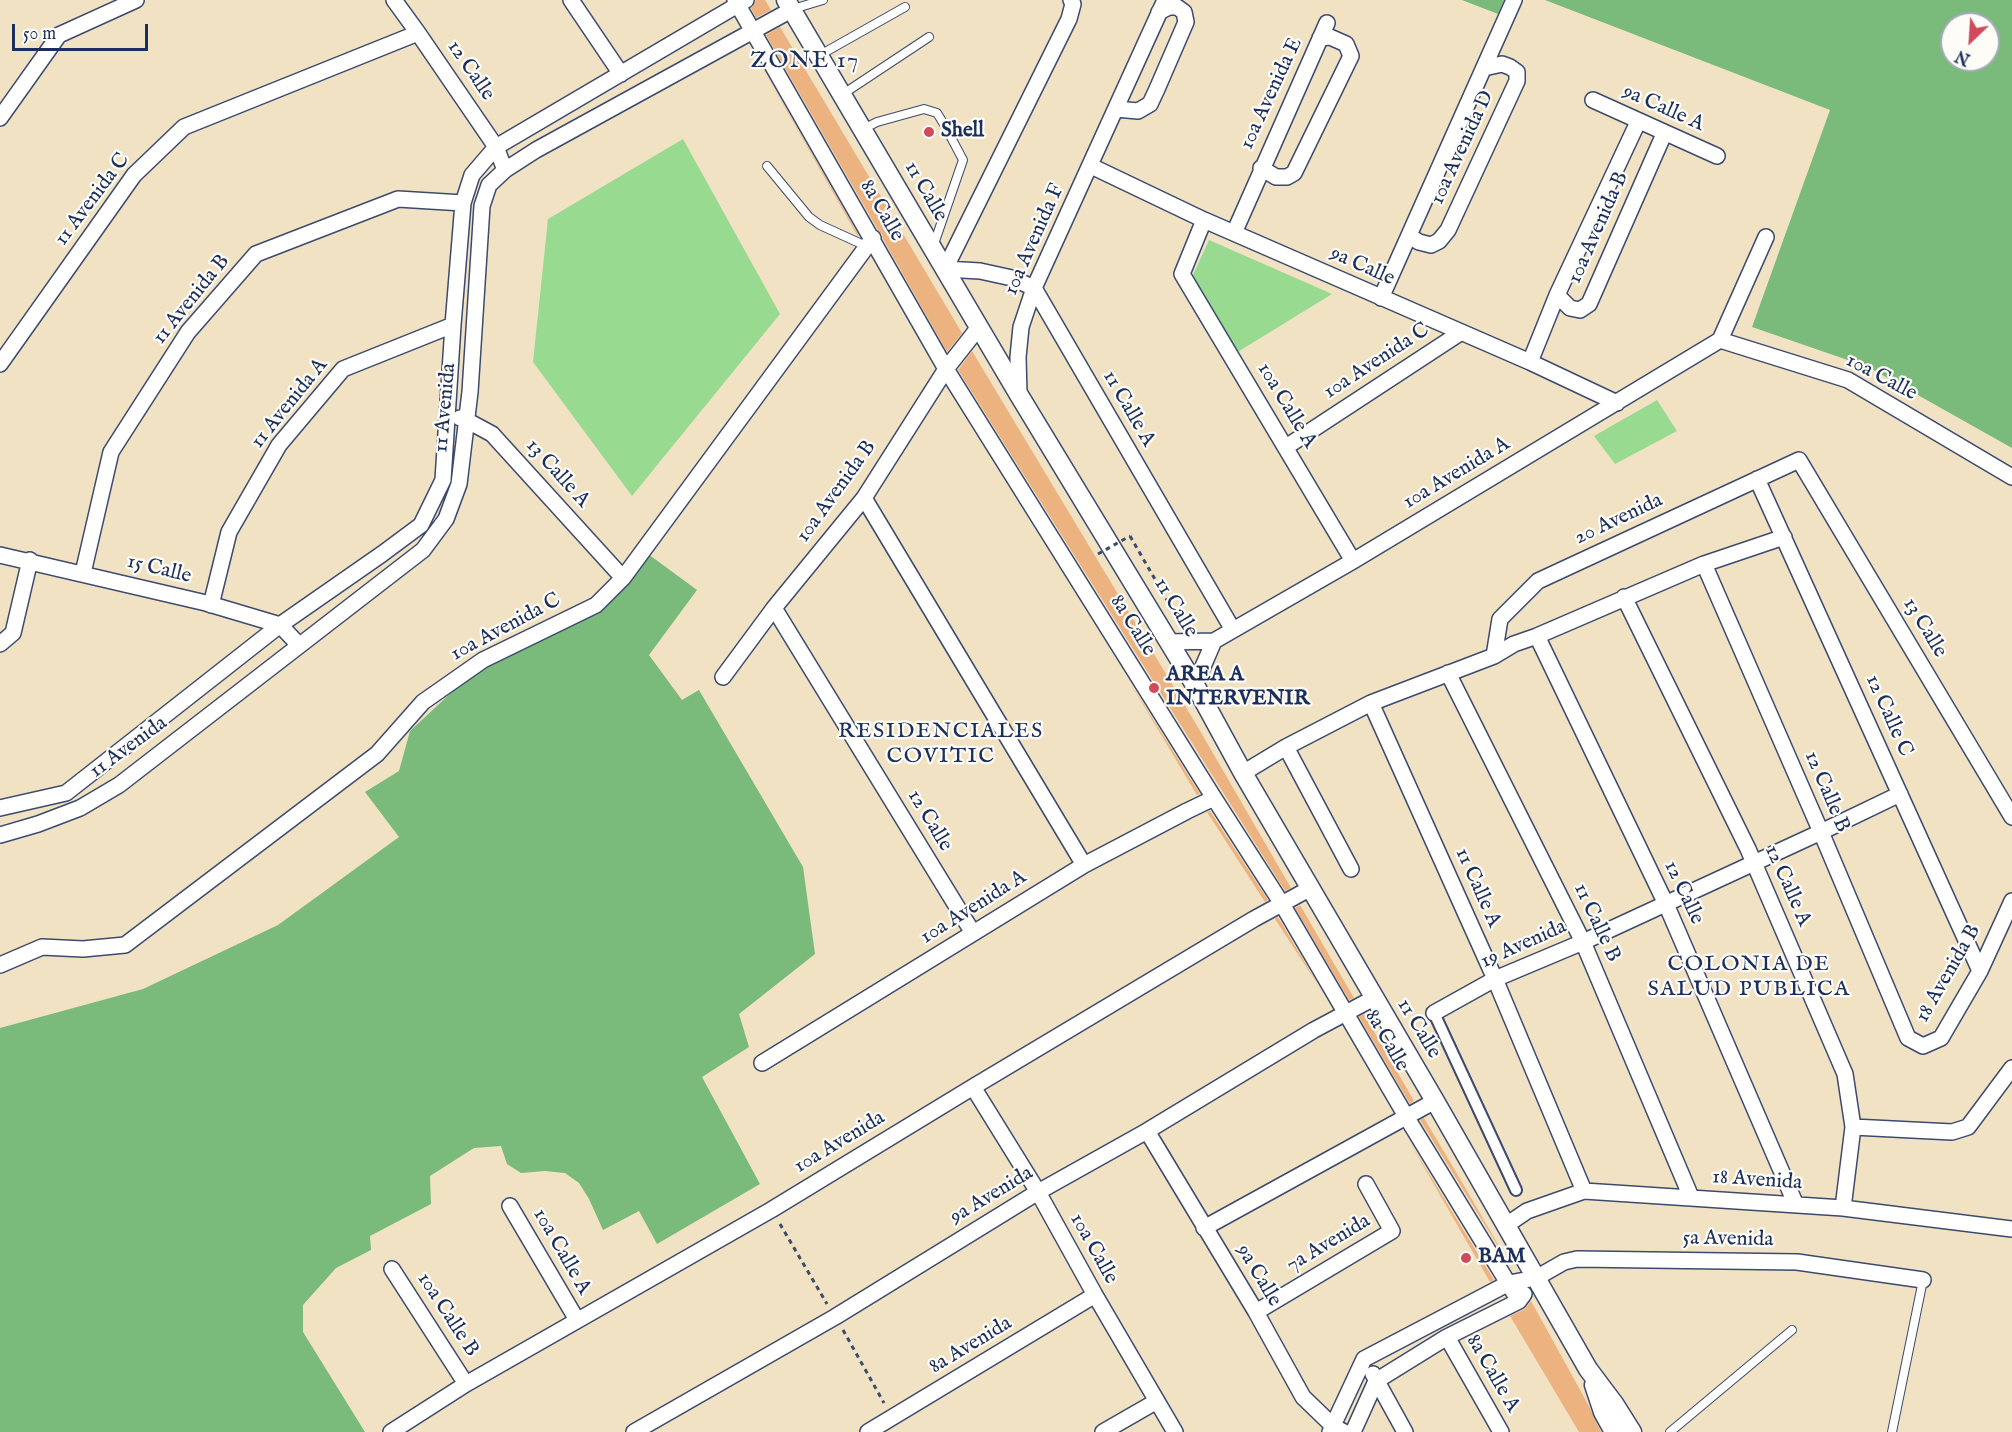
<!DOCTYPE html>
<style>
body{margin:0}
#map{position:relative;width:2012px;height:1432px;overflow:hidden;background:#f1e2c4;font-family:"IM FELL English",serif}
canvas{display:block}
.north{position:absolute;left:1940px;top:12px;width:60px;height:60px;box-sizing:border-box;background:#fdfcf7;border:2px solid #a3aaba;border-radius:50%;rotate:205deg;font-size:16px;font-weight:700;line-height:24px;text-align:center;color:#1b2f5e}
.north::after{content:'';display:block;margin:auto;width:21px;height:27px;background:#d1495b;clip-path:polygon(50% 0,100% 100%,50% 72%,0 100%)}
.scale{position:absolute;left:12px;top:24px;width:136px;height:27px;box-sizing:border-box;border:3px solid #1b2f5e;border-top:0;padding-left:8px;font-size:18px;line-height:21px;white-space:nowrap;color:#1b2f5e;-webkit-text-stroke:4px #fdfcf7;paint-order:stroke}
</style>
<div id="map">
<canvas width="2012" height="1432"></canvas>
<div class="north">N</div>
<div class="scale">50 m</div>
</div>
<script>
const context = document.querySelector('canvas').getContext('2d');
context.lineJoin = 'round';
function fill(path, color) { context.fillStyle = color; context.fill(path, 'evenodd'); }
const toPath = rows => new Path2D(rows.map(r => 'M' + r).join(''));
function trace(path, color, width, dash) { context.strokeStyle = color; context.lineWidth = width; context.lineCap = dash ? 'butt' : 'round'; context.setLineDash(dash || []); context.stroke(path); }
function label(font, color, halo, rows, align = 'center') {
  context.font = font + ' "IM FELL English",serif'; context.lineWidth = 4.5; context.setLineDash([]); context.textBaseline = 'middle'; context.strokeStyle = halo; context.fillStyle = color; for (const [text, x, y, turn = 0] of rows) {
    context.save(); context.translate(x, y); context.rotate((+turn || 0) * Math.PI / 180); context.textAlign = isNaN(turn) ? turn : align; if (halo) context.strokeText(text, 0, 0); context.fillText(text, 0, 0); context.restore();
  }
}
const green = toPath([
 [683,139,780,314,632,496,533,362,548,219],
 [1209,240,1332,294,1236,353,1192,277],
 [1657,400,1677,431,1615,464,1594,436]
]);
const forest = toPath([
 [1462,0,1504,0,1498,14],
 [1545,0,2012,0,2012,448,1868,367,1752,327,1830,110],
 [1952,24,1988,24,1988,60,1952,60],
 [644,551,697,590,649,655,682,700,699,690,803,867,815,954,739,1014,749,1047,702,1077,760,1184,657,1244,639,1211,603,1230,589,1199,579,1183,565,1173,545,1171,521,1173,507,1164,501,1146,474,1148,430,1176,431,1204,370,1236,371,1250,336,1268,303,1305,303,1332,365,1432,0,1432,0,1028,143,989,278,925,399,837,365,792,399,771,410,731,483,663,616,591]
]);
const building = toPath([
 [756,0,765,0,771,10,756,18,751,8],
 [780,27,962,333,947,352,883,239,882,234,878,230,766,35],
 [749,44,859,236,857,235],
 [972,351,1199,729,1291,888,1285,891,958,370],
 [1129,681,1200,794,1197,795],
 [1210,811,1268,900,1265,902,1207,812],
 [1300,905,1347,986,1354,998,1349,1000,1295,908],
 [1278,917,1318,985,1275,919],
 [1364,1014,1414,1101,1410,1104,1359,1017],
 [1424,1118,1456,1172,1514,1272,1420,1120],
 [1409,1141,1494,1280,1490,1282],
 [1531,1301,1590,1408,1601,1432,1579,1432,1510,1316,1525,1309]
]);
const path = toPath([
 [1130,536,1171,607,1169,608],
 [780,1224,827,1304],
 [843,1330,884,1403]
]);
const service = toPath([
 [793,9,823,0],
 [820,55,905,7],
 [843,94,929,37],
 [863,129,877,122,924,109,937,113,945,126,963,160,934,244],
 [767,166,809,217,820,225,866,246],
 [1670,1432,1792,1330],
 [1892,1432,1923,1280]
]);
const pedestrian = toPath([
 [1434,1013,1516,1190]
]);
const minor = toPath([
 [394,0,418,33,496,147,505,170],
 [571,0,621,74],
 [735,0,946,369,1214,798,1282,904,1407,1118,1519,1301],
 [1071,0,1073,4,1069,19,945,269,980,271,1012,278,1034,288,1233,630],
 [1593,100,1717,156],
 [1116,109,1138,111,1150,104,1157,89,1186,22,1184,12,1177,7,1169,7,1159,12],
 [0,118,59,35,136,0],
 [1091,166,1204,220,1530,362,1617,403],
 [1261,168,1276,177,1287,177,1294,173,1351,56,1346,44,1330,37,1320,38],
 [1204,220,1182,274,1353,561],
 [1234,233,1327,23],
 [1409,236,1419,242,1431,245,1439,241,1448,230,1517,81,1517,72,1510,67,1502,64,1484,68],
 [1557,295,1570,308,1580,310,1589,304,1664,134],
 [1381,298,1514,0],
 [1720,340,1848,380,2012,477],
 [1720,340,1766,237],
 [1530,362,1557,295,1638,122],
 [0,364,134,175,184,127,418,33],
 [1019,395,1018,357,1021,327,1034,288,1165,0],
 [460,418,466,420,492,434,623,578],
 [1286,447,1460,333],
 [1757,479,1980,971],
 [864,498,1084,865],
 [0,555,206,603,280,625,298,644],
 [1704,564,1821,832,1908,1038,1923,1046,1941,1038,1980,971,2012,901],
 [83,573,111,452,188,332,256,254,398,199,463,203],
 [1624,597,1748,849,1845,1074,1853,1127,1843,1208],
 [211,605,229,532,279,445,343,369,453,325],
 [774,608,973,933],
 [1537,636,1666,904,1796,1205],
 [1170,642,1214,641,1353,561,1720,340],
 [0,644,13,633,30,560],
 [1494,656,1500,619,1538,581,1799,460,2012,817],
 [1448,673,1583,942,1691,1197],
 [723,677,774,608,864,498,946,369,979,327],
 [1195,685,1214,641],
 [1371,703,1495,979,1584,1191],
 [1286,747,1351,869],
 [1243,773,1286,747,1371,703,1494,656,1514,644,1537,636,1704,564,1784,537],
 [0,808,66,793,280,625,382,554,421,525,443,480,453,325,463,203,472,175,496,147,746,0],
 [0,835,38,824,80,808,119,785,423,550,446,519,459,484,470,392,482,206,489,185,505,170,536,150,793,9],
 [0,965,42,947,83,949,125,945,377,754,423,702,483,660,596,605,623,578,873,238],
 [1434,1013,1495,979,1583,942,1821,832,1900,794],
 [762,1063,1084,865,1187,811,1214,798],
 [973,1087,1038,1192,1095,1295,1175,1432],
 [1853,1127,1952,1132,1968,1127,2012,1068],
 [1147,1131,1256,1312,1303,1397,1333,1426,1344,1432],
 [510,1206,577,1320],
 [1505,1226,1527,1211,1584,1191,1843,1208,2012,1229],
 [1204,1228,1435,1101],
 [392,1269,466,1384],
 [1256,1312,1392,1231,1366,1184],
 [1447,1337,1501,1432],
 [1373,1374,1405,1432],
 [391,1432,466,1384,771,1210,973,1087,1254,919,1309,889],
 [634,1432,835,1317,1038,1192,1147,1131,1314,1030,1374,998],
 [868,1432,1095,1295],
 [1103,1432,1157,1401],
 [1330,1432,1364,1359,1509,1283,1536,1278,1564,1262,1577,1259,1797,1262,1923,1280],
 [1353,1432,1376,1381,1447,1337,1519,1301,1524,1294]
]);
const tertiary = toPath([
 [786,0,1019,395,1195,685,1243,773,1435,1101,1588,1369,1615,1405,1632,1432],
 [1594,1385,1603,1412,1614,1432]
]);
const pathBridge = toPath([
 [1098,554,1130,536]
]);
const markers = [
 [929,132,6,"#d1495b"],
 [1154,688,6,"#d1495b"],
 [1466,1258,6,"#d1495b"]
];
const streetNames = [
 ["12 Calle",470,71,56],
 ["10a Avenida E",1272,94,-65],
 ["9a Calle A",1663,109,24],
 ["10a Avenida D",1463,148,-65],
 ["11 Calle",925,192,60],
 ["11 Avenida C",93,200,-53],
 ["8a Calle",881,211,60],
 ["10a Avenida B",1599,228,-66],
 ["10a Avenida F",1035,240,-66],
 ["9a Calle",1362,267,24],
 ["11 Avenida B",192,300,-51],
 ["10a Avenida C",1377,362,-33],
 ["10a Calle",1881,378,28],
 ["11 Avenida A",290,404,-51],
 ["10a Calle A",1286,406,59],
 ["11 Avenida",446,408,-85],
 ["11 Calle A",1128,409,60],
 ["13 Calle A",557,474,48],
 ["10a Avenida A",1457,474,-31],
 ["10a Avenida B",837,492,-54],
 ["20 Avenida",1619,520,-25],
 ["15 Calle",159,570,14],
 ["11 Calle",1175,608,59],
 ["8a Calle",1132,626,58],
 ["10a Avenida C",506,628,-28],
 ["13 Calle",1924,628,59],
 ["12 Calle C",1888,716,66],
 ["11 Avenida",129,748,-36],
 ["12 Calle B",1826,792,67],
 ["12 Calle",929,821,59],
 ["12 Calle A",1787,886,66],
 ["11 Calle A",1477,888,66],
 ["12 Calle",1683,893,65],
 ["10a Avenida A",974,908,-32],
 ["11 Calle B",1596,923,65],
 ["19 Avenida",1524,945,-24],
 ["18 Avenida B",1949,974,-60],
 ["11 Calle",1418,1029,59],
 ["8a Calle",1386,1041,60],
 ["10a Avenida",840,1143,-31],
 ["18 Avenida",1757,1181,4],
 ["9a Avenida",992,1196,-31],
 ["5a Avenida",1728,1240,1],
 ["7a Avenida",1329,1244,-31],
 ["10a Calle",1093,1249,61],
 ["10a Calle A",561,1252,60],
 ["9a Calle",1258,1276,59],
 ["10a Calle B",447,1315,57],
 ["8a Avenida",971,1346,-31],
 ["8a Calle A",1492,1374,60]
];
const poiNames = [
 ["Shell",941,132],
 ["AREA A",1166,676],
 ["INTERVENIR",1166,700],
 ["BAM",1478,1258]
];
const neighbourhoodNames = [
 ["RESIDENCIALES",941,732],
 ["COVITIC",941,757],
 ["COLONIA DE",1749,965],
 ["SALUD PUBLICA",1749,990]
];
const quarterNames = [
 ["ZONE 17",805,62]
];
fill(green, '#99da91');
fill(forest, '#7aba7b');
fill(building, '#ecb280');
trace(service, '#3b4a6d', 10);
trace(pedestrian, '#3b4a6d', 14);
trace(minor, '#3b4a6d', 18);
trace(tertiary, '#3b4a6d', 21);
trace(path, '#3b4a6d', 3, [4.5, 4.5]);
trace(service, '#fff', 8);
trace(pedestrian, '#fff', 10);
trace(minor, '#fff', 15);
trace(tertiary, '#fff', 18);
trace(pathBridge, '#3b4a6d', 3, [4.5, 4.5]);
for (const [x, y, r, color] of markers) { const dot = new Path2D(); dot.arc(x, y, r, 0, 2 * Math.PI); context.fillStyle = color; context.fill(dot); trace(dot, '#fdfcf7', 2); }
label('21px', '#1b2f5e', '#fdfcf7', streetNames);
label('bold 21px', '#1b2f5e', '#fdfcf7', poiNames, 'left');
context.letterSpacing = '1.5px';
label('22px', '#1b2f5e', '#fdfcf7', neighbourhoodNames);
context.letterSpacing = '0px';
context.letterSpacing = '1.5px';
label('24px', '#1b2f5e', '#fdfcf7', quarterNames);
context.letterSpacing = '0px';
</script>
